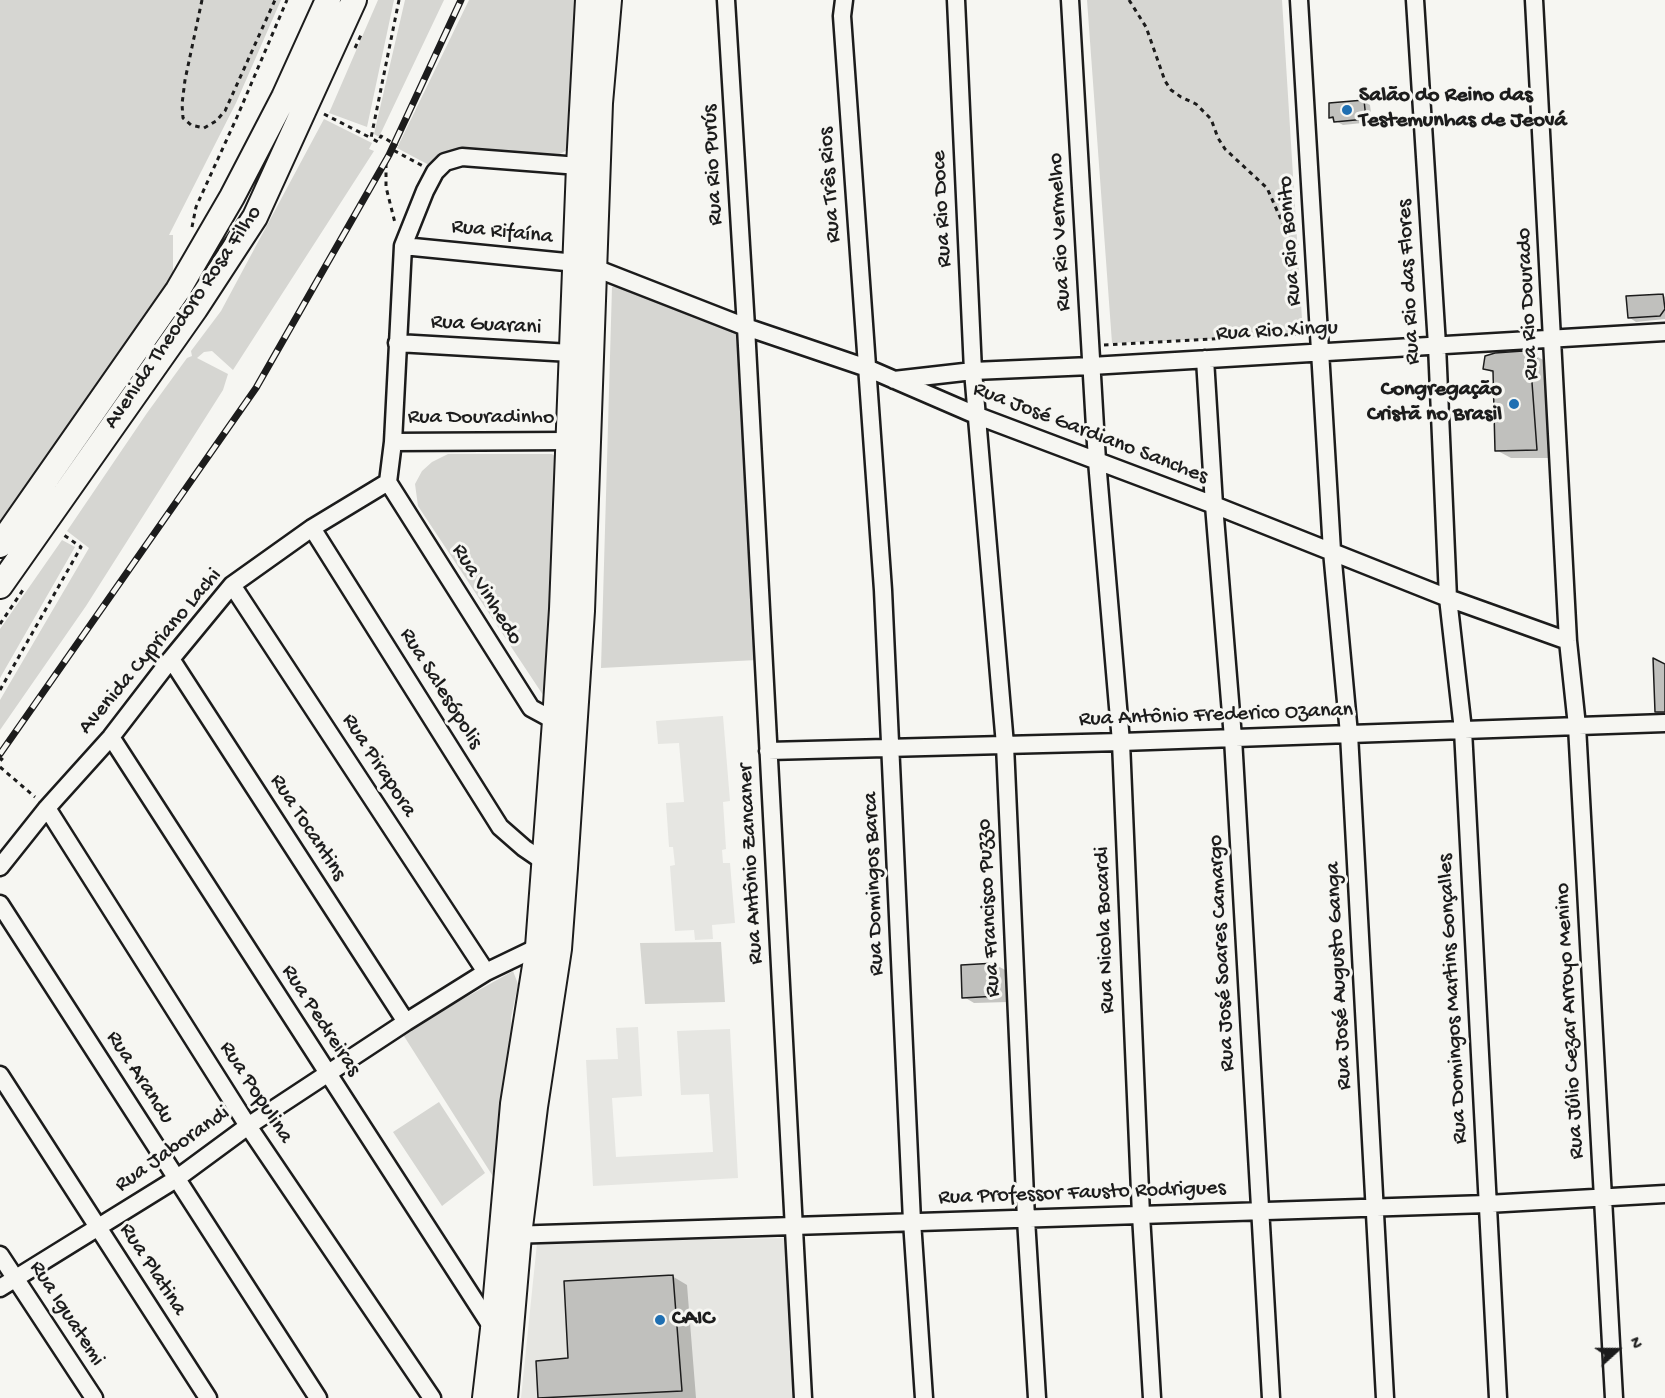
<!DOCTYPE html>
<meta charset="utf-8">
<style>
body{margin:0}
#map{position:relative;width:1665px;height:1398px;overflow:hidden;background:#f6f6f2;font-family:"Gochi Hand",sans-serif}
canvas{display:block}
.north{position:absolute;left:1587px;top:1320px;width:60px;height:60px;-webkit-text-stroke:4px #f6f6f2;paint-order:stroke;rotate:69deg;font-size:16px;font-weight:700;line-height:24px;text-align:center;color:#1c1c1c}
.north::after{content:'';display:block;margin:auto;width:21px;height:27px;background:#1c1c1c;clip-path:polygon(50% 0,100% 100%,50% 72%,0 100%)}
</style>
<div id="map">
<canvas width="1665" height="1398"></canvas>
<div class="north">N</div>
</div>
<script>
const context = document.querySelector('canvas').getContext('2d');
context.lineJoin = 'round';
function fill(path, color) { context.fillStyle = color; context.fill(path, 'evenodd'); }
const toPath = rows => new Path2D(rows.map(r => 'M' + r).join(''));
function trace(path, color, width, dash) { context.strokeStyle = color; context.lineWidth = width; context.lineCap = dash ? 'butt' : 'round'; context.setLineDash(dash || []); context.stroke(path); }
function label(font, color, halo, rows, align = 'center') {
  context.font = font + ' "Gochi Hand",sans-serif'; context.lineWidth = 6; context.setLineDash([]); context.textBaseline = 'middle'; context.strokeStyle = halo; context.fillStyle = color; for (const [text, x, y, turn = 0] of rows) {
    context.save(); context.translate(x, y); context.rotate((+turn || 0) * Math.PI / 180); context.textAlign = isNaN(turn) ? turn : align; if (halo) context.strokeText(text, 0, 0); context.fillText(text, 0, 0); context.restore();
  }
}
const built = toPath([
 [723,716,730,801,723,802,726,849,722,850,723,863,730,863,735,923,712,925,713,939,695,940,694,930,675,931,670,866,675,865,673,847,669,847,666,803,684,802,679,743,658,744,656,721],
 [638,1027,642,1096,612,1098,616,1157,713,1152,709,1094,681,1095,677,1031,730,1029,738,1178,593,1186,586,1060,618,1059,616,1028],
 [787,1238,794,1398,521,1398,537,1243]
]);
const green = toPath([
 [0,0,281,0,236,103,169,235,173,235,173,278,0,535],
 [378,0,394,0,367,127,329,113],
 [405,0,444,0,379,137,374,134],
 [469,0,582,0,571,148,558,155,485,150,451,150,440,157,431,166,397,148],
 [1087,0,1282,0,1303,335,1112,343],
 [324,119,372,143,369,149,374,151,233,370,212,351,204,352,197,358,228,374,223,390,86,606,0,730,0,700,89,548,67,531,147,413,187,358,192,356,191,351,221,311],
 [621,285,737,332,757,660,601,668,612,287],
 [448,454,552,454,560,460,545,698,418,506,415,484,422,471,432,462],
 [62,540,75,547,0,678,0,629],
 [721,942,725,1002,645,1004,640,943],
 [513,971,518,984,511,1018,514,1054,494,1178,402,1033],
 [439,1102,485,1173,442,1206,393,1132]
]);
const shadow = toPath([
 [1363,101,1370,105,1372,122,1343,125,1330,118],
 [1663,295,1665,297,1665,319,1636,322,1630,318],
 [1528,355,1536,356,1551,364,1552,377,1545,376,1551,458,1511,458,1496,450,1494,374,1485,368],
 [1665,665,1665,717,1656,712],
 [996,965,1007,971,1008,1002,974,1003,964,997],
 [672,1276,687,1285,696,1398,540,1398,538,1362,570,1360]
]);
const building = toPath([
 [1364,100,1366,119,1334,122,1333,117,1329,118,1329,103,1364,100],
 [1663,294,1665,309,1660,316,1628,318,1626,296,1663,294],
 [1523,351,1528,354,1537,354,1538,370,1531,369,1537,450,1495,451,1493,371,1483,369,1485,356,1495,353,1523,351],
 [1653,658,1665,664,1665,712,1655,712,1653,658],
 [996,963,998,996,962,998,961,965,996,963],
 [673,1275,682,1391,538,1398,536,1361,568,1358,564,1281,673,1275]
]);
const path = toPath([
 [202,0,185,80,182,104,183,118,191,125,204,128,216,121,225,111,275,0],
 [399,0,371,138,378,142,381,136,396,145,393,150,423,166],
 [1129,0,1146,27,1165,81,1171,90,1181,97,1196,104,1211,119,1218,138,1225,149,1267,188,1288,235,1298,245],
 [355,48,361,35],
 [324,114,371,138],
 [389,155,386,164,386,187,395,223],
 [192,227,196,207,237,117,287,0],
 [1104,345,1303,334],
 [0,624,25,587],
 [0,690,81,547,61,533],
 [0,758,2,759,0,761],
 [0,767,35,797]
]);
const minor = toPath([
 [726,0,746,327,803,1398],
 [844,0,842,16,883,590,912,1221,924,1398],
 [956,0,973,371,1005,745,1026,1219,1037,1398],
 [1070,0,1097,461,1121,742,1141,1215,1152,1398],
 [1299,0,1332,551,1349,734,1385,1398],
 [1415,0,1437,345,1448,598,1463,730,1498,1398],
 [1534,0,1568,641,1577,726,1614,1398],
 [403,246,576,263,595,268,746,327,867,368,978,416,1214,505,1448,598,1568,641],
 [397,343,571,353],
 [1205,359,1214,505,1233,738,1271,1398],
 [894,380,973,371,1091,366,1665,332],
 [393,442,569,441],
 [388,482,531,708,555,721],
 [312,528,500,827,524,848,543,861],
 [232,585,486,972],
 [171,659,406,1022],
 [111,737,493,1329],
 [768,751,1121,742,1665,723],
 [47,808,248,1126,432,1398],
 [0,867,47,808,111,737,171,659,232,585,312,528,388,482,393,442,403,246,425,191,435,172,445,162,462,157,579,166],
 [0,904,318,1398],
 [0,1075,208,1398],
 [509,1235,1487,1204,1665,1194],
 [0,1255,94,1398],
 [0,1288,176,1179,248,1126,406,1022,486,972,538,947,546,947]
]);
const secondary = toPath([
 [0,545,178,290,232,197,284,97,328,0],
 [0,586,195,309,255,217,354,0],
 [485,1398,493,1329,513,1104,538,947,555,721,562,609,579,166,588,0],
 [505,1398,519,1235,535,1107,559,949,565,868,582,611,600,103,609,0]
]);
const rail = toPath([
 [0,754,256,388,389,155,461,0]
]);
const markers = [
 [1347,110,6,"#1f6fb2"],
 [1514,404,6,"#1f6fb2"],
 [660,1320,6,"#1f6fb2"]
];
const poiNames = [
 ["Salão do Reino das",1359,97],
 ["Testemunhas de Jeová",1359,122],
 ["Congregação",1502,391,"right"],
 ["Cristã no Brasil",1502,416,"right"],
 ["CAIC",672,1320]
];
const streetNames = [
 ["Rua Rio Purús",714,165,-93],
 ["Rua Três Rios",831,185,-94],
 ["Rua Rio Doce",943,209,-93],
 ["Rua Rio Vermelho",1061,232,-93],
 ["Rua Rifaína",502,233,6],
 ["Rua Rio Bonito",1291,241,-94],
 ["Rua Rio das Flores",1410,282,-93],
 ["Rua Rio Dourado",1529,304,-93],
 ["Avenida Theodoro Rosa Filho",184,318,-56],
 ["Rua Guarani",486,326,3],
 ["Rua Rio Xingu",1277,332,-3],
 ["Rua Douradinho",481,419],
 ["Rua José Gardiano Sanches",1090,434,21],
 ["Rua Vinhedo",486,595,58],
 ["Avenida Cypriano Lachi",151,652,-50],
 ["Rua Salesópolis",440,689,58],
 ["Rua Antônio Frederico Ozanan",1216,716,-2],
 ["Rua Pirapora",378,766,57],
 ["Rua Tocantins",307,828,57],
 ["Rua Antônio Zancaner",752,864,-93],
 ["Rua Domingos Barca",875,884,-92],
 ["Rua Francisco Puzzo",990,908,-93],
 ["Rua Nicola Bocardi",1106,930,-92],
 ["Rua José Soares Camargo",1223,953,-93],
 ["Rua José Augusto Ganga",1340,976,-93],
 ["Rua Domingos Martins Gonçalles",1454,999,-93],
 ["Rua Pedreiras",320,1021,57],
 ["Rua Júlio Cezar Arroyo Menino",1571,1021,-93],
 ["Rua Arandu",139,1078,57],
 ["Rua Populina",255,1093,57],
 ["Rua Jaborandi",173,1150,-35],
 ["Rua Professor Fausto Rodrigues",1082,1194,-2],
 ["Rua Platina",152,1270,57],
 ["Rua Iguatemi",66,1314,57]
];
fill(built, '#e6e6e2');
fill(green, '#d6d6d2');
fill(shadow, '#0003');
fill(building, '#c0c0bd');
trace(building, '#1c1c1c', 1.5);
trace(minor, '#1c1c1c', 21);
trace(secondary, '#1c1c1c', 28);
trace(path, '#1c1c1c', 3, [4.5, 4.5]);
trace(minor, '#f6f6f2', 16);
trace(secondary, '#f6f6f2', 24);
trace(rail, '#1c1c1c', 7);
trace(rail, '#f6f6f2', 4.5, [14]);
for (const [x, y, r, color] of markers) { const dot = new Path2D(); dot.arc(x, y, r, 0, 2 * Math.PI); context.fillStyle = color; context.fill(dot); trace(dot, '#f6f6f2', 2); }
label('bold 22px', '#1c1c1c', '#f6f6f2', poiNames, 'left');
label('22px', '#1c1c1c', '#f6f6f2', streetNames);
</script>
